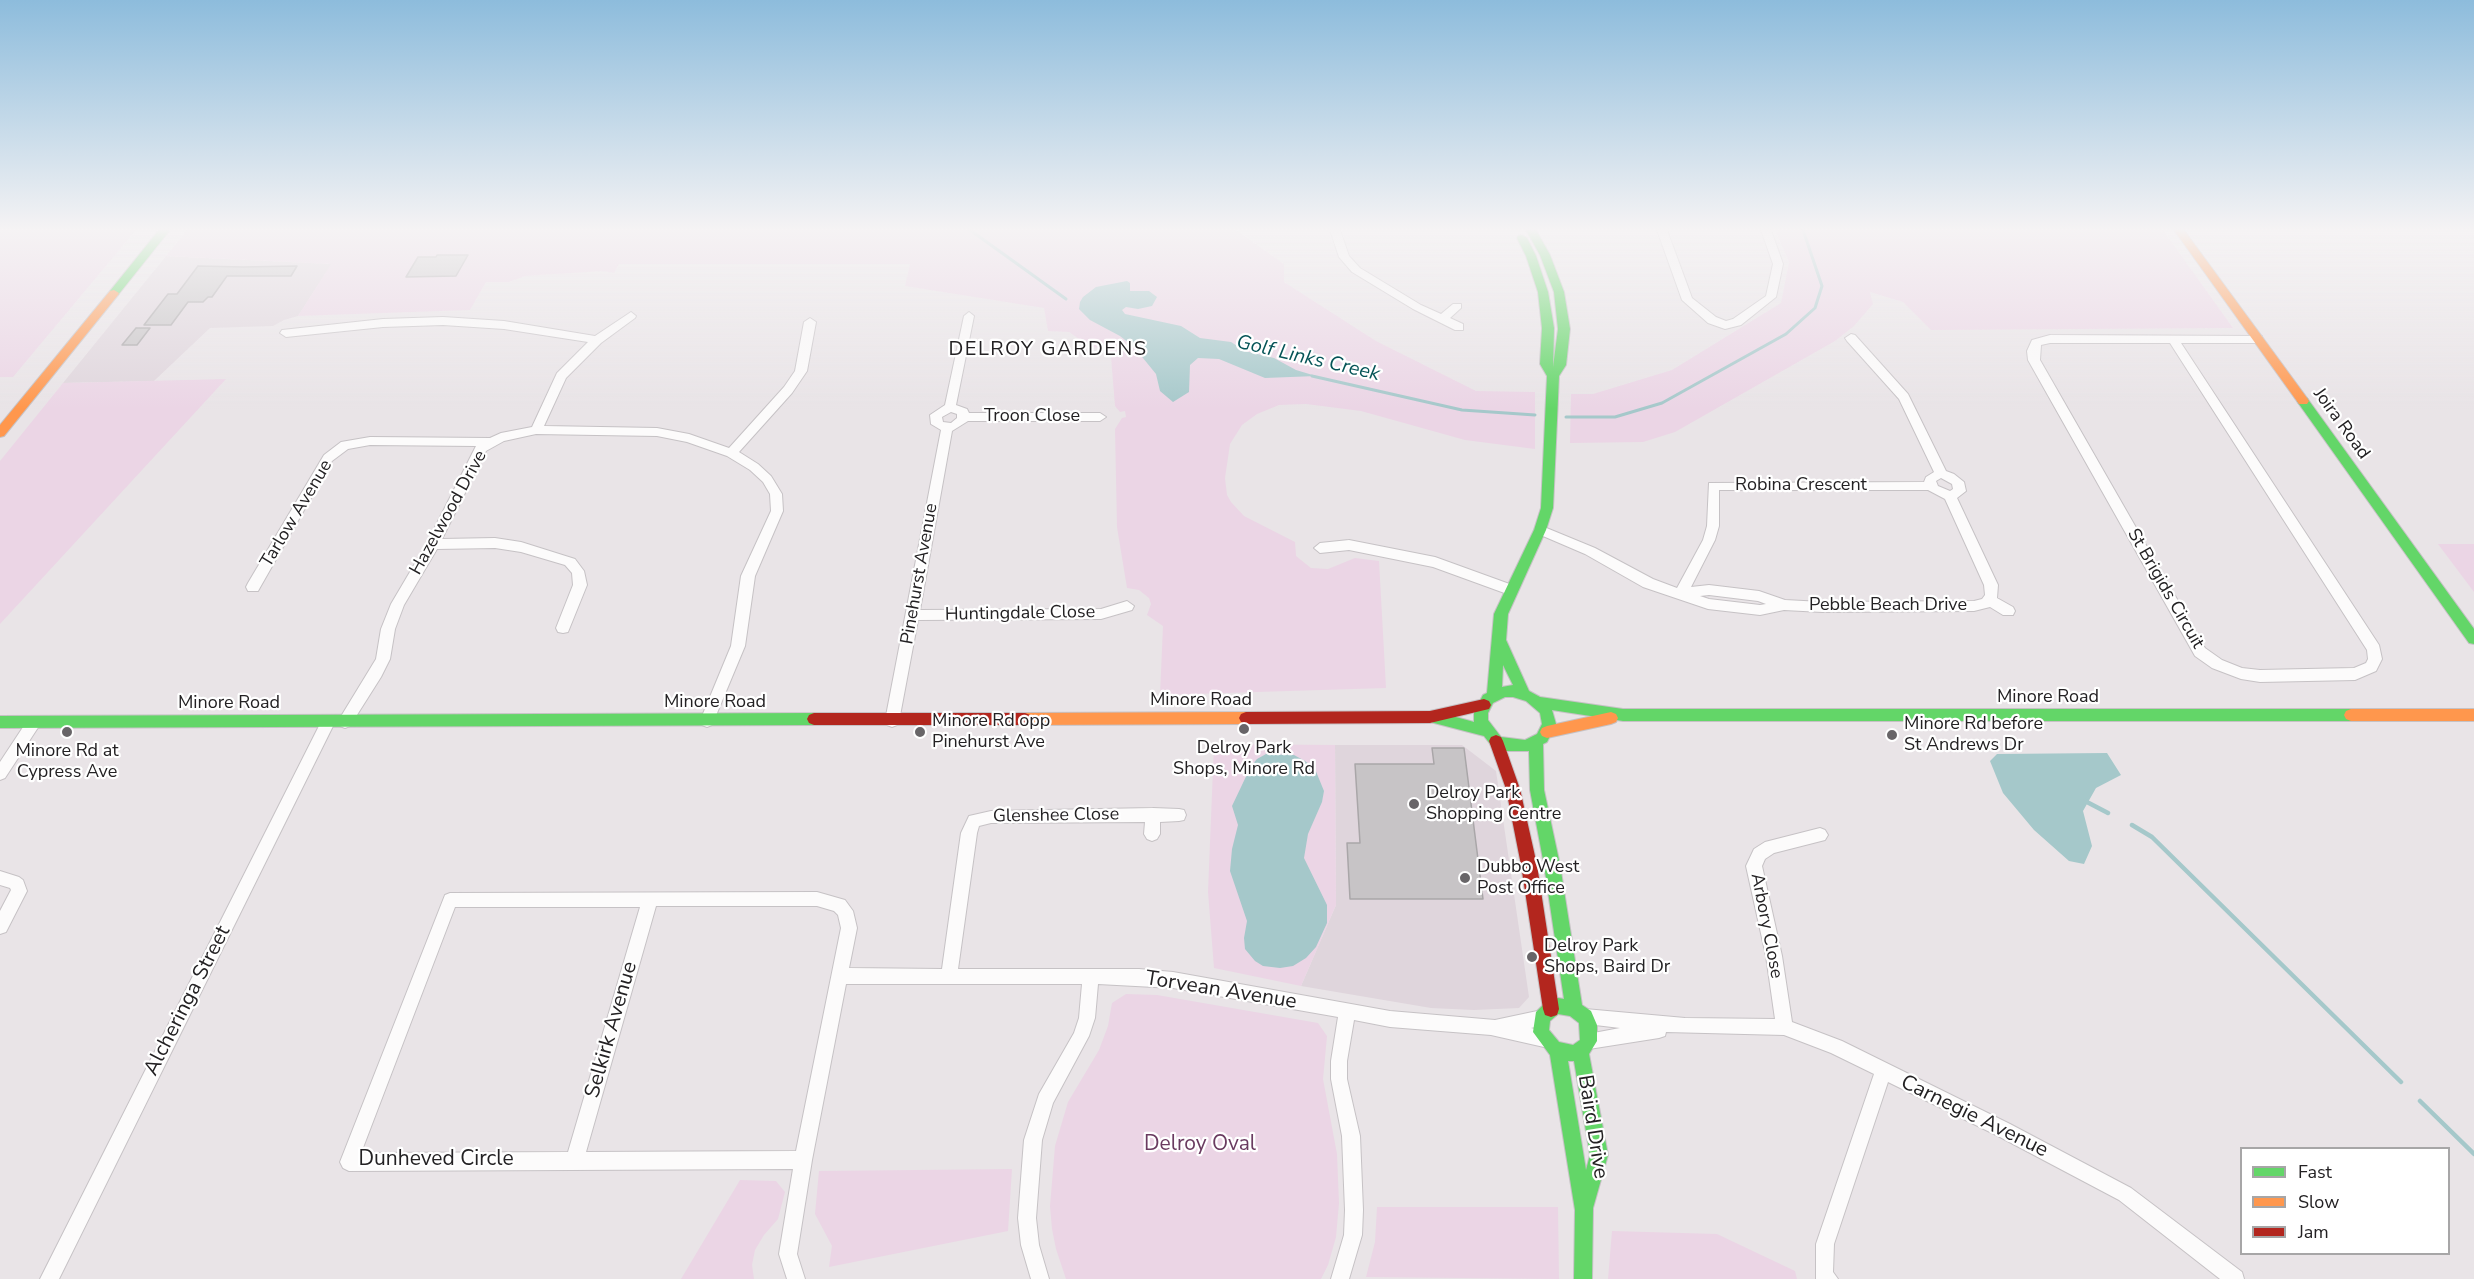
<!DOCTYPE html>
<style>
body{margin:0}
#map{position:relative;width:2474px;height:1279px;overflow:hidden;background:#e9e4e7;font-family:"Nunito Sans",sans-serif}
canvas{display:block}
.legend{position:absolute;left:2240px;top:1147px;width:210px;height:108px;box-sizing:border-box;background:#fff;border:2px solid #a7a6a7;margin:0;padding:8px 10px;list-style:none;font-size:18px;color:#232123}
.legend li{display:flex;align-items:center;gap:12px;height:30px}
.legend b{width:30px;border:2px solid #a7a6a7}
</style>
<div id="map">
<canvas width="2474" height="1279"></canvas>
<ul class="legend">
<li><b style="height:8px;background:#63d668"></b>Fast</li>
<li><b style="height:8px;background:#ff974d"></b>Slow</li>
<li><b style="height:8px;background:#b3261e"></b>Jam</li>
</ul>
</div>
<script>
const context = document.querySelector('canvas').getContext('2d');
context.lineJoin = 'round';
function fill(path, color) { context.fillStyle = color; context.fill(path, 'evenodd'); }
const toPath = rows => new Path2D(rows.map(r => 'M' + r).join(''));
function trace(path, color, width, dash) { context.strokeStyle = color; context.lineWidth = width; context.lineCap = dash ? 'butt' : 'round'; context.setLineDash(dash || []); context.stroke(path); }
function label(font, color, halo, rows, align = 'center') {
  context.font = font + ' "Nunito Sans",sans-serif'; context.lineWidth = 4.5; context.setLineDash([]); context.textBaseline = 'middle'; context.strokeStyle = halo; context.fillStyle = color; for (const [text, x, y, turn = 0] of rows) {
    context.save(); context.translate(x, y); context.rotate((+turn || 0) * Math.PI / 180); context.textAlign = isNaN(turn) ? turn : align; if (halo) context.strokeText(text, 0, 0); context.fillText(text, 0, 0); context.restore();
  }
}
const built = toPath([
 [166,256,332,264,298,316,284,320,273,326,210,328,154,381,63,383],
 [1335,745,1462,745,1496,771,1529,997,1519,1008,1474,1010,1431,1008,1301,986,1336,905]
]);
const green = toPath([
 [0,230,136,230,13,377,0,377],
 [187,230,1236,230,1284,264,1284,282,1376,341,1476,391,1535,392,1535,449,1465,440,1361,411,1306,404,1279,405,1257,414,1242,425,1230,444,1225,478,1227,495,1231,502,1244,516,1295,542,1296,556,1311,568,1328,569,1355,558,1379,561,1386,688,1160,695,1163,626,1147,615,1151,604,1149,598,1139,590,1127,588,1117,527,1115,429,1122,418,1126,417,1125,411,1120,412,1115,406,1111,357,1103,349,1089,346,1069,332,1048,331,1044,308,905,286,910,264,619,264,614,273,602,271,525,276,509,282,486,282,470,310,298,316,331,264,166,256],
 [1775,230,2163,230,2233,328,1931,330,1903,302,1870,292,1873,304,1854,326,1835,341,1675,432,1643,442,1570,443,1571,394,1593,394,1672,370,1781,303,1789,262],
 [226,379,0,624,0,461,63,383],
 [2438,544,2474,544,2474,592],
 [1214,744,1335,745,1336,905,1301,986,1214,968,1208,892],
 [1126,994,1157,995,1318,1023,1327,1036,1323,1079,1337,1154,1339,1203,1336,1237,1328,1265,1321,1279,1066,1279,1056,1249,1052,1229,1050,1206,1055,1146,1068,1102,1099,1050,1108,1026,1112,1003],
 [1012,1169,1008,1231,829,1267,832,1246,815,1214,819,1171],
 [740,1180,776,1181,785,1192,778,1219,764,1235,755,1250,752,1265,754,1279,681,1279],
 [1377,1207,1558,1207,1559,1279,1366,1277,1375,1242],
 [1612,1231,1717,1234,1795,1271,1797,1279,1608,1279]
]);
const water = toPath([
 [1127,281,1130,283,1130,291,1149,291,1157,297,1152,306,1138,309,1126,307,1122,310,1125,314,1181,326,1200,338,1231,342,1245,351,1274,358,1296,370,1316,376,1265,378,1219,359,1198,358,1190,365,1189,392,1173,402,1160,391,1156,374,1134,347,1120,336,1090,320,1079,309,1080,302,1083,297,1096,287],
 [2107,753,2121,775,2096,788,2083,811,2092,846,2084,864,2069,861,2034,830,2003,793,1990,761,1997,754],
 [1266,754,1294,755,1305,761,1315,769,1324,791,1322,802,1308,834,1304,858,1327,905,1327,923,1316,947,1306,958,1293,966,1280,968,1263,966,1255,961,1245,949,1244,938,1247,921,1230,871,1232,849,1238,825,1232,806,1251,766,1257,759]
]);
const streamFar1 = toPath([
 [970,230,1066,299],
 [1312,376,1462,410,1535,415],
 [1566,417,1615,417,1662,403,1786,334,1815,308,1822,286,1803,230]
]);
const stream = toPath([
 [2085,801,2108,813],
 [2132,825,2152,837,2401,1082],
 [2420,1101,2474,1154]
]);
const building = toPath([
 [437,255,468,255,456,276,406,277,418,257,436,257,437,255],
 [198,266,243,267,297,266,291,276,227,276,212,297,208,297,203,302,188,302,171,325,144,325,168,294,177,294,198,266],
 [136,328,150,328,137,345,122,345,136,328],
 [1432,748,1464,748,1483,899,1350,899,1347,843,1360,843,1355,764,1434,764,1432,748]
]);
const street = toPath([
 [1330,230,1340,230,1349,256,1360,268,1421,305,1441,314,1453,304,1461,304,1461,308,1450,318,1463,324,1463,330,1455,330,1413,309,1352,272,1339,257,1330,230],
 [1657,230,1667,230,1692,298,1716,317,1726,321,1733,319,1766,296,1773,264,1761,230,1771,230,1783,264,1776,297,1741,325,1725,329,1708,323,1682,300,1657,230],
 [631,312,636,316,635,318,601,343,566,378,544,426,657,428,689,434,729,448,784,387,795,371,804,322,810,318,816,322,807,371,792,393,739,452,758,464,771,476,782,494,783,511,755,576,745,646,712,725,707,727,702,725,700,721,731,646,741,576,771,511,770,494,763,482,750,470,727,456,687,442,657,436,536,434,504,441,486,451,442,539,495,538,521,542,575,559,584,571,587,585,568,632,563,633,558,632,556,628,573,585,572,573,565,565,521,552,495,548,437,549,404,605,395,629,390,659,381,677,350,726,345,728,340,726,338,722,340,718,376,659,381,629,391,604,427,543,476,446,370,445,348,449,332,461,258,591,248,591,246,587,248,583,324,455,341,442,370,437,490,438,501,433,532,427,557,373,588,342,504,329,443,325,383,327,286,337,280,333,282,330,383,319,443,317,504,321,595,336,631,312],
 [969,312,974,316,956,405,967,409,969,413,1100,413,1106,417,1100,421,968,421,952,431,920,610,1101,609,1127,601,1134,606,1132,610,1101,619,918,620,899,721,897,725,892,727,887,725,885,721,941,430,931,424,930,415,945,405,964,316,969,312],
 [951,412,957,414,957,418,951,423,943,422,942,417,951,412],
 [1851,334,1855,335,1908,394,1946,471,1954,474,1964,482,1966,491,1957,498,1998,585,1997,598,2013,607,2015,611,2013,615,2003,615,1990,607,1974,611,1822,612,1784,610,1760,615,1708,609,1643,587,1585,554,1536,533,1534,530,1536,527,1544,527,1595,548,1653,579,1677,588,1703,540,1707,526,1709,483,1924,482,1926,477,1934,472,1899,399,1847,341,1845,338,1851,334],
 [1941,478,1952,484,1953,489,1950,491,1938,486,1936,481,1941,478],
 [1719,490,1928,490,1945,499,1984,585,1985,595,1982,599,1974,601,1822,602,1785,600,1759,591,1709,585,1691,587,1715,540,1719,526,1719,490],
 [1709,595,1758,601,1766,604,1760,605,1709,599,1700,596,1709,595],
 [2050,335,2262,336,2262,342,2258,343,2181,343,2379,645,2382,659,2376,671,2355,680,2260,682,2241,679,2212,668,2195,656,2028,360,2027,351,2032,340,2050,335],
 [2050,343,2170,343,2367,650,2368,659,2366,663,2354,668,2260,670,2242,668,2222,660,2205,648,2040,360,2041,345,2050,343],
 [1349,540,1435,557,1515,586,1517,590,1510,595,1433,567,1349,550,1320,553,1314,548,1320,543,1349,540],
 [34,716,39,718,41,722,39,726,5,778,0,780,0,762,29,718,34,716],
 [328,716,333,718,335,722,59,1279,40,1279,323,718,328,716],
 [1153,808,1179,809,1184,810,1186,815,1184,820,1179,821,1160,822,1160,834,1157,839,1152,841,1147,839,1144,834,1145,822,991,823,979,826,977,833,958,969,1139,969,1173,972,1390,1011,1495,1020,1542,1010,1548,1012,1550,1018,1548,1024,1531,1028,1550,1033,1552,1039,1550,1045,1544,1047,1491,1035,1390,1027,1354,1020,1347,1061,1347,1079,1360,1136,1363,1210,1362,1235,1349,1279,1331,1279,1344,1235,1345,1210,1342,1136,1331,1079,1331,1061,1338,1017,1173,988,1098,984,1095,1018,1089,1036,1053,1103,1042,1140,1036,1218,1039,1245,1049,1279,1031,1279,1021,1245,1018,1218,1024,1140,1039,1094,1074,1033,1079,1018,1082,984,846,984,812,1160,797,1254,805,1279,787,1279,779,1254,793,1169,349,1171,343,1168,340,1162,445,895,450,893,817,892,845,900,853,911,857,928,849,968,942,969,961,833,969,816,991,811,1153,808],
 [656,906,817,906,834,911,838,915,841,928,796,1151,586,1152,656,906],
 [455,907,640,907,568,1152,361,1153,455,907],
 [1820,828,1825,830,1828,835,1825,840,1774,853,1765,859,1762,866,1782,956,1792,1022,1842,1041,2010,1124,2131,1188,2242,1272,2244,1279,2220,1279,2119,1200,1998,1136,1888,1082,1834,1244,1833,1272,1838,1279,1816,1279,1816,1244,1874,1074,1831,1053,1784,1035,1666,1032,1665,1036,1659,1038,1589,1049,1583,1047,1581,1041,1583,1035,1620,1028,1579,1023,1577,1017,1579,1011,1585,1009,1685,1018,1775,1019,1766,956,1746,866,1754,849,1765,842,1820,828],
 [0,871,19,877,23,880,27,891,6,932,0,934,0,911,11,890,10,888,0,885,0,871]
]);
const fast = toPath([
 [159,230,170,230,118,295,110,295,110,291,159,230],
 [1526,230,1536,230,1550,255,1564,292,1570,329,1566,365,1559,376,1553,508,1546,530,1508,614,1506,640,1529,691,1540,697,1623,709,2351,709,2356,711,2358,715,2356,719,2351,721,1623,721,1552,710,1556,724,1547,742,1543,744,1544,790,1560,865,1582,1005,1591,1011,1597,1025,1597,1041,1589,1054,1608,1155,1593,1208,1592,1279,1574,1279,1575,1210,1550,1055,1533,1032,1536,1012,1545,1003,1558,998,1564,999,1544,865,1530,790,1529,751,1506,751,1491,745,1484,736,1434,723,1429,721,1427,717,1429,713,1434,711,1474,722,1474,713,1483,695,1487,693,1494,614,1534,530,1541,508,1547,376,1540,364,1542,328,1538,292,1526,256,1517,238,1518,236,1522,235,1527,238,1536,256,1548,292,1554,328,1553,367,1558,329,1554,292,1540,255,1526,230],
 [1503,665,1513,685,1502,687,1503,665],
 [1505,697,1513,697,1526,701,1540,713,1542,724,1537,734,1525,740,1501,737,1488,720,1488,713,1493,703,1505,697],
 [1558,1014,1570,1016,1579,1023,1580,1040,1573,1045,1559,1042,1549,1030,1550,1021,1558,1014],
 [1568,1061,1574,1061,1590,1155,1586,1170,1568,1061],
 [2303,397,2307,398,2474,629,2474,644,2469,643,2299,404,2297,401,2303,397],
 [814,713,819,715,821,719,819,723,814,725,0,728,0,716,814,713]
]);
const slow = toPath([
 [2174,230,2184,230,2307,398,2309,401,2307,404,2299,404,2174,230],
 [114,290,119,293,118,295,4,436,0,437,0,425,110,291,114,290],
 [2351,709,2474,709,2474,721,2351,721,2346,719,2344,715,2346,711,2351,709],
 [1246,712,1251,714,1253,718,1251,722,1246,724,1025,725,1020,723,1018,719,1020,715,1025,713,1246,712],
 [1611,712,1616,714,1618,718,1616,722,1611,724,1547,738,1542,736,1540,732,1542,728,1547,726,1611,712]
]);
const jam = toPath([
 [1484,699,1489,701,1491,705,1489,709,1430,723,1246,724,1241,722,1239,718,1241,714,1246,712,1430,711,1484,699],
 [814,713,1025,713,1030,715,1032,719,1030,723,1025,725,814,725,809,723,807,719,809,715,814,713],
 [1496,735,1501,737,1503,741,1520,789,1537,865,1559,1009,1557,1015,1551,1017,1545,1015,1543,1009,1521,865,1506,789,1489,741,1491,737,1496,735]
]);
const markers = [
 [1244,729,6,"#686568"],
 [67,732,6,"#686568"],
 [920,732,6,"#686568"],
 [1892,735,6,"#686568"],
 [1414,804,6,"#686568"],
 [1465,878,6,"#686568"],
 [1532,957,6,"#686568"]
];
const streetNames = [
 ["Troon Close",1032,417],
 ["Joira Road",2341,424,54],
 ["Robina Crescent",1801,486],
 ["Hazelwood Drive",449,513,-61],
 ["Tarlow Avenue",297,514,-59],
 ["Pinehurst Avenue",920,574,-80],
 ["St Brigids Circuit",2165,589,60],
 ["Pebble Beach Drive",1888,606],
 ["Huntingdale Close",1020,614,-1],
 ["Minore Road",2048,698],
 ["Minore Road",1201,701],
 ["Minore Road",715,703],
 ["Minore Road",229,704],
 ["Glenshee Close",1056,816,-1],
 ["Arbory Close",1766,926,79]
];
const poiNames = [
 ["Minore Rd opp",932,722],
 ["Pinehurst Ave",932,743],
 ["Minore Rd before",1904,725],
 ["St Andrews Dr",1904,746],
 ["Delroy Park",1244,749,"center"],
 ["Shops, Minore Rd",1244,770,"center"],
 ["Minore Rd at",67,752,"center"],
 ["Cypress Ave",67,773,"center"],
 ["Delroy Park",1426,794],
 ["Shopping Centre",1426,815],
 ["Dubbo West",1477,868],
 ["Post Office",1477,889],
 ["Delroy Park",1544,947],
 ["Shops, Baird Dr",1544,968]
];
const neighbourhoodNames = [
 ["DELROY GARDENS",1048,350]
];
const waterNames = [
 ["Golf Links Creek",1308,359,13]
];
const nearStreetnames = [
 ["Torvean Avenue",1221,991,9],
 ["Alcheringa Street",188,1001,-63],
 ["Selkirk Avenue",612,1030,-74],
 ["Carnegie Avenue",1974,1117,26],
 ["Baird Drive",1592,1127,81],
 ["Dunheved Circle",436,1160]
];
const nearParknames = [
 ["Delroy Oval",1200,1145]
];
fill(built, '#dfd5dc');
fill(green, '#ebd5e5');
fill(water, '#a5c8ca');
trace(streamFar1, '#a5c8ca', 3);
trace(stream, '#a5c8ca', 4.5);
fill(building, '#c7c4c6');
trace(building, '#a9a6a8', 1.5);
trace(street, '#c6c2c5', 2);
trace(fast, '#c6c2c5', 2);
trace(slow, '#c6c2c5', 2);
trace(jam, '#c6c2c5', 2);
fill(street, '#fcfbfb');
fill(fast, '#63d668');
fill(slow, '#ff974d');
fill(jam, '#b3261e');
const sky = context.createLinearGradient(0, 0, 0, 409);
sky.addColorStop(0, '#8dbcdc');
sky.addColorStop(0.56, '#f5f3f4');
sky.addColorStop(1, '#f5f3f400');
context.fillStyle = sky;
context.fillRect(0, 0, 2474, 409);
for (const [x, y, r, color] of markers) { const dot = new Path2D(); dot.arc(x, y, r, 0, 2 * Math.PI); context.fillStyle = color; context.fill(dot); trace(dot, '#fff', 2); }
label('18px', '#232123', '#fff', streetNames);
label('18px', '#232123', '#fff', poiNames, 'left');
context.letterSpacing = '1.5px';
label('20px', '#232123', '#fff', neighbourhoodNames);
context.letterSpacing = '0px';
label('italic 20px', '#055457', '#fff', waterNames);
label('21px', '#232123', '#fff', nearStreetnames);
label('21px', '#6a3b60', '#fff', nearParknames);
</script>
